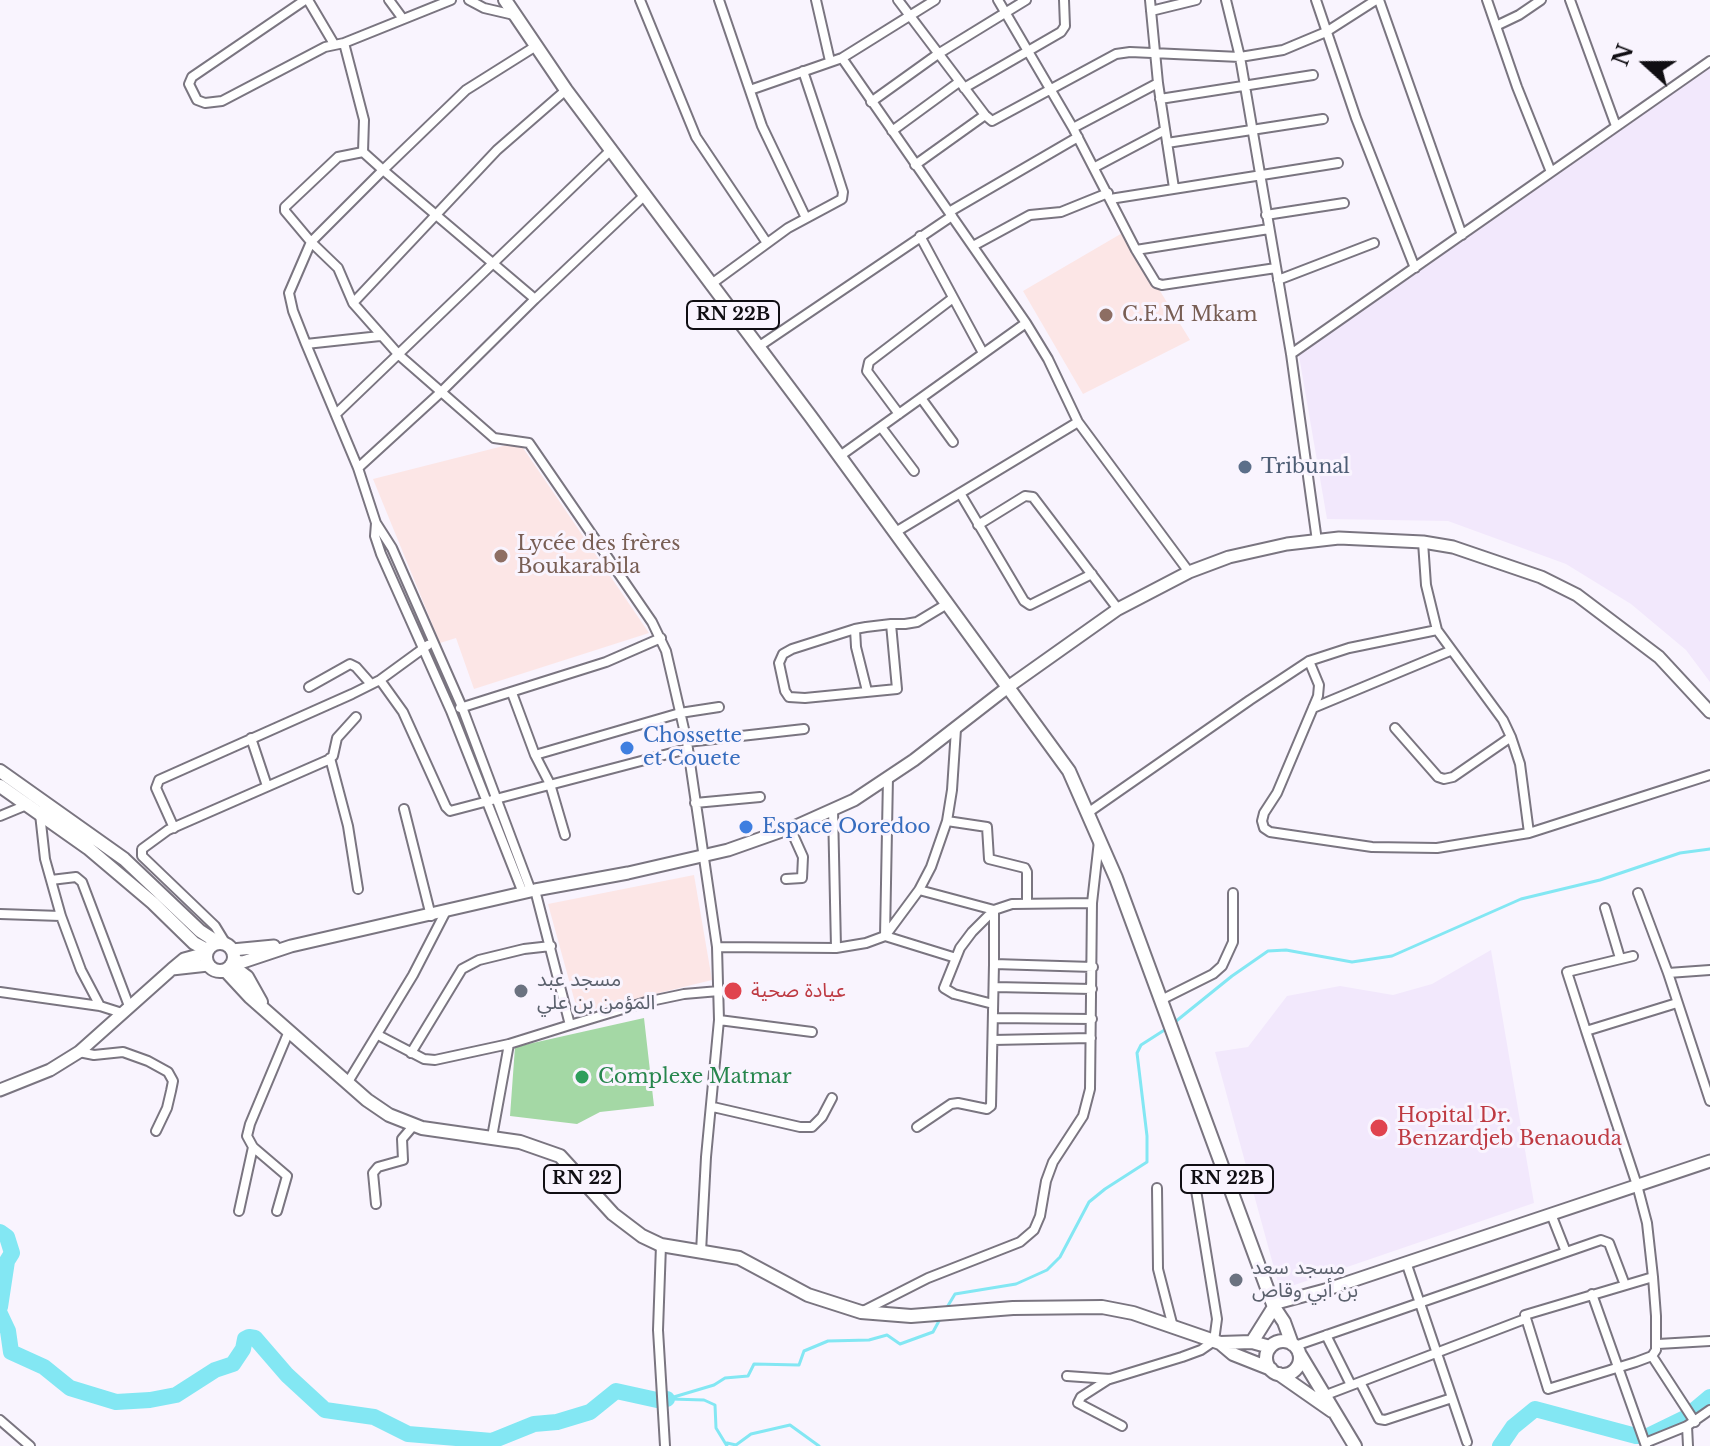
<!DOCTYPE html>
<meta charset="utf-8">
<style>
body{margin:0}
#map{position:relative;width:1710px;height:1446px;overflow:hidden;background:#f9f4fe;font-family:"Libre Baskerville",serif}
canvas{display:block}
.north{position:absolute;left:1606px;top:24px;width:80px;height:80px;-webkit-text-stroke:6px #f9f4fe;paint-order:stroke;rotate:291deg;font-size:22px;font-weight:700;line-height:32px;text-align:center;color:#100e13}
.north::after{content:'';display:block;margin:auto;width:28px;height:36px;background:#100e13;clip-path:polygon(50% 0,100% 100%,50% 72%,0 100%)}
</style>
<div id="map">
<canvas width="1710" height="1446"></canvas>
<div class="north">N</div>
</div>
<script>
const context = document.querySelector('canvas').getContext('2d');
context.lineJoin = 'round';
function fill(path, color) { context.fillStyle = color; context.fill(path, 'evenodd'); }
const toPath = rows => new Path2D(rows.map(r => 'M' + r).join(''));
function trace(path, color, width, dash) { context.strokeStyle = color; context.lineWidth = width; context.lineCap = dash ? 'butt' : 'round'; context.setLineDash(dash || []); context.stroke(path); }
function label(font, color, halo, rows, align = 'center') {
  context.font = font + ' "Libre Baskerville","Noto Sans Arabic",serif'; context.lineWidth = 6; context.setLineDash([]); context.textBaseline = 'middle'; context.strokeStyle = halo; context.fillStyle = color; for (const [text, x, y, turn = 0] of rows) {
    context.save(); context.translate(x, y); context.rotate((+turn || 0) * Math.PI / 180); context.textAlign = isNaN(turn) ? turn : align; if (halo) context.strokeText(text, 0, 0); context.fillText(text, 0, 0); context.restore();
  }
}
const built = toPath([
 [1710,65,1710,682,1686,650,1631,604,1566,564,1448,521,1327,519,1298,350],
 [1491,950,1534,1203,1280,1290,1215,1052,1248,1047,1287,996,1340,986,1393,995,1432,984]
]);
const education = toPath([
 [1124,232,1190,340,1083,394,1023,291],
 [519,442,649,633,474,689,456,638,440,643,373,479],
 [694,875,712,980,578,1013,548,904]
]);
const green = toPath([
 [644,1018,654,1106,600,1112,577,1124,510,1116,515,1047]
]);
const stream = toPath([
 [1175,1022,1232,976,1268,951,1286,950,1352,962,1392,956,1521,899,1600,880,1680,853,1710,849],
 [946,1309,955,1294,1016,1284,1047,1270,1060,1257,1089,1202,1105,1189,1147,1162,1147,1136,1137,1053,1141,1045,1166,1029],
 [667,1399,714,1385,725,1378,748,1376,754,1364,799,1365,804,1351,828,1341,869,1340,887,1335,900,1344,933,1332,940,1319],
 [671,1399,704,1400,715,1405,716,1428,727,1446],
 [727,1443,736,1445,751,1434,790,1425,819,1446]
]);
const river = toPath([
 [0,1232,7,1237,12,1253,7,1261,0,1307],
 [0,1314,8,1331,11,1352,44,1367,70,1388,116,1402,150,1400,176,1395,215,1370,233,1364,243,1349,245,1339,249,1337,255,1338,287,1375,325,1410,374,1417,408,1434,492,1441,534,1424,557,1422,590,1412,616,1391,657,1400,667,1399],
 [1500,1446,1513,1427,1535,1409,1636,1436,1648,1436,1685,1418,1710,1397]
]);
const street = toPath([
 [305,0,192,77,189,84,197,100,205,103,222,101,325,47,344,43,451,0],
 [308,0,334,44],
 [389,0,403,19],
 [469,0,484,8,514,15],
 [640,0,696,137,767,243],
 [719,0,762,126,806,218],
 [816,0,830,61],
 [898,0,985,115,992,121,1116,54,1130,52,1240,57,1283,50,1326,32,1376,0],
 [998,0,1073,128,1136,250,1156,283,1162,285,1276,268],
 [1150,0,1158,83,1174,188],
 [1226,0,1240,57,1291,354,1317,541],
 [1316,0,1356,118,1415,268],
 [1379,0,1462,235],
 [1487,0,1517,87,1551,172],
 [1570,0,1616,126],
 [1151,11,1196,0],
 [1496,26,1519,15,1541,0],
 [344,43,364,120,363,152],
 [842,58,1026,323,1048,359,1078,422,1189,572],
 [964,88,1061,32,1065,26,1064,0],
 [566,90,497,150,353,303,399,355,494,438,529,443,652,622,666,651,687,742,717,947,719,1020,706,1157,701,1252],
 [750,90,842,58,935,0],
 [1160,99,1313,75],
 [871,102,938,54,1026,0],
 [1073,128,1158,83],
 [892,131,959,82],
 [1167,143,1323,119],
 [915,165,985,115],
 [1095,167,1165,130],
 [1110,199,1338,163],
 [949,212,1078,137],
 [1266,215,1344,203],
 [920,236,983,353],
 [973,246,1030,215,1061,212,1108,193],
 [1136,250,1269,229],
 [1278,280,1374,243],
 [710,285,788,228,842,199,843,192,834,164,803,71],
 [535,299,646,194],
 [380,336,306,344,358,468,376,523,392,548,462,707,531,891],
 [306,344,293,311,289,293,311,242,383,170,363,152,338,157,285,207,285,211,311,242,338,268,353,303],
 [758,347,952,216],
 [1291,354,1710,61],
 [921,398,953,442],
 [336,414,612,149],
 [899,414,867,371,869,362,953,298],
 [881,427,914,471],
 [840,456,1026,323],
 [358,468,440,393,535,299,383,170,466,90,536,46],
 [960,493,1024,601,1030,605,1092,574],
 [376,523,375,536,381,554,451,711,523,893],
 [978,525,1025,496,1033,497,1118,609],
 [894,533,1078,422],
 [1423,542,1426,585,1437,630],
 [891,624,897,689,805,698,789,697,785,691,779,663,783,654,792,649,855,629,866,627,891,624,905,624,917,622,947,604],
 [855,629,856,647,867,691],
 [1309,661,1319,685,1318,696,1277,793,1264,813,1262,821,1264,828,1270,832,1372,847,1437,848,1529,833,1710,775],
 [380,680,403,712,446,807,450,811,687,749],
 [309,687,350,664,356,667,371,684],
 [512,693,535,755,550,784,565,835],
 [460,708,606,662,661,638],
 [1313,708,1450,651],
 [1395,728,1438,777,1444,779,1453,777,1511,737],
 [251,738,267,786],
 [687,742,804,729],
 [535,755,680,713,719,707],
 [330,758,348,826,358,889],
 [888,777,885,936,956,958],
 [695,803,760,797],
 [404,809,431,916],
 [833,809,836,948],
 [1089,812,1250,700,1309,661,1349,648,1437,630,1503,720,1511,737,1520,764,1529,833],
 [40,814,45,859,61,916,81,970,100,1006],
 [0,816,29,804],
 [947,821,987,827,989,859,1025,868,1027,872,1027,904],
 [174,828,156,788,159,780,352,694,380,680,428,645],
 [786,879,802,878,803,857,790,828],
 [51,880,76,877,82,882,129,1006],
 [1638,893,1668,973,1710,1101],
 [1605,908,1620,958],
 [0,914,61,916],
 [226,944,215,926,142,856,142,849,168,830,328,760,333,756,337,738,356,717],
 [717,947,836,948,866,943,885,936,919,890,931,867,947,821,952,790,956,729],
 [994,964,1093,967],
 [1668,973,1710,970],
 [994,987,1092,989],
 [0,992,100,1006,122,1013],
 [1161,1000,1213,974,1222,966,1233,942,1233,893],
 [993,1004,954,994,944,988,960,948,972,932,994,910,1012,904,1092,903],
 [993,1018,1092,1019],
 [719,1020,812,1032],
 [570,1025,646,1002,684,994,719,991],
 [1586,1031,1567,972,1633,956],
 [378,1035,424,1059,435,1060,509,1044,570,1025,535,890],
 [993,1040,1091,1038],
 [79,1052,94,1055,123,1052,148,1061,168,1072,173,1081,171,1091,167,1108,156,1131],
 [411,1053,462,969,479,960,524,949,551,946],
 [348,1082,413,975,445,913],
 [713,1107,800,1127,812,1127,822,1117,832,1098],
 [917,1127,951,1104,958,1103,987,1109,991,1106,994,964,994,910,919,890],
 [492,1137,509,1044],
 [1157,1188,1158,1269,1173,1327],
 [376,1204,373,1173,378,1167,403,1160,402,1139,414,1125],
 [239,1211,253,1147],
 [277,1211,287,1176,253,1147,247,1136,250,1124,289,1031],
 [1551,1214,1566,1252],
 [661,1245,658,1330,665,1446],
 [1406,1262,1467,1442],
 [1653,1277,1525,1315,1548,1389,1636,1362,1652,1356,1656,1350,1656,1316,1653,1277,1647,1223,1637,1185,1586,1031,1677,1003],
 [1592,1294,1646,1446],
 [865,1310,928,1278,1020,1242,1034,1230,1040,1216,1046,1181,1053,1162,1083,1116,1090,1089,1092,903,1099,841],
 [1326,1335,1351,1385],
 [1658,1344,1710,1341],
 [1295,1346,1601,1240,1609,1243,1625,1285],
 [1652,1356,1695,1422],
 [1067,1376,1110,1379,1182,1357,1201,1350,1214,1341,1217,1319,1195,1184],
 [1109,1379,1081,1397,1078,1403,1122,1426],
 [1360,1382,1379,1419,1385,1420,1452,1398],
 [1326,1395,1525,1319],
 [0,1420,30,1446],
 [1687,1426,1688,1446],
 [1645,1443,1687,1426,1710,1410]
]);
const secondary = toPath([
 [232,950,274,946],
 [233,961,243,962,291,946,535,890,628,873,728,850,796,826,854,800,914,760,1008,687,1118,609,1189,572,1229,557,1287,544,1339,538,1423,542,1453,547,1541,577,1577,595,1659,657,1710,712],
 [172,969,208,965],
 [0,1090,50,1070,79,1052,172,969,184,959,206,953],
 [1273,1304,1325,1290,1710,1161]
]);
const primary = toPath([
 [505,0,566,90,811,417,1069,771,1116,878,1274,1307,1284,1322,1292,1344],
 [0,771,124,859,200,931,217,942],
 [0,786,88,848,153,903,194,943,207,950],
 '206 957a14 14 0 1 1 28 0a14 14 0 1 1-28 0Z',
 [231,965,247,977,261,1002],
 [225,970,250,997,367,1100,389,1115,422,1128,520,1142,560,1156,613,1214,642,1236,661,1245,739,1258,808,1295,861,1312,911,1316,1013,1308,1102,1307,1133,1313,1220,1343,1252,1342,1270,1347],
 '1266 1358a17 17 0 1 1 34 0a17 17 0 1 1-34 0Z',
 [1252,1342,1274,1307],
 [1220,1343,1233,1354,1271,1369],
 [1299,1353,1355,1446],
 [1279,1374,1332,1411]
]);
const markers = [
 [1106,315,8,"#8d6e63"],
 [1245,467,8,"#5c6f8a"],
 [501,556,8,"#8d6e63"],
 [627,748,8,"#3f7fe0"],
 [746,827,8,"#3f7fe0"],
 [521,991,8,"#6b7280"],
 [733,991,10,"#e0444e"],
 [582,1077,8,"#2e9e5b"],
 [1379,1128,10,"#e0444e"],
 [1236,1280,8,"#6b7280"]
];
const shields = [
 [733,315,92],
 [582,1179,76],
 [1227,1179,92]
];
const shieldNames = [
 ["RN 22B",733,315],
 ["RN 22",582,1179],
 ["RN 22B",1227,1179]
];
const educationNames = [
 ["C.E.M Mkam",1122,315],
 ["Lycée des frères",517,544],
 ["Boukarabila",517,567]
];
const serviceNames = [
 ["Tribunal",1261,467]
];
const shopNames = [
 ["Chossette",643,736],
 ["et Couete",643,759],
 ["Espace Ooredoo",762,827]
];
const worshipNames = [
 ["مسجد عبد",537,980],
 ["المؤمن بن علي",537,1003],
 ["مسجد سعد",1252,1268],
 ["بن أبي وقاص",1252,1291]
];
const healthNames = [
 ["عيادة صحية",751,991],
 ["Hopital Dr.",1397,1116],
 ["Benzardjeb Benaouda",1397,1139]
];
const leisureNames = [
 ["Complexe Matmar",598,1077]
];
fill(built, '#f2e8fc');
fill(education, '#fce6e6');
fill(green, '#a4d8a5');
trace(stream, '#83e7f3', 3);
trace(river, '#83e7f3', 16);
trace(street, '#7a7580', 12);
trace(secondary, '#7a7580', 15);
trace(primary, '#7a7580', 16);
trace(street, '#fff', 8);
trace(secondary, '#fff', 11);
trace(primary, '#fff', 12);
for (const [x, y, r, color] of markers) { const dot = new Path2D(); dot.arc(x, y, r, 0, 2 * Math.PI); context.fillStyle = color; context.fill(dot); trace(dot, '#f9f4fe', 3); }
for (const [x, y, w] of shields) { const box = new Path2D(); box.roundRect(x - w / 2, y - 14, w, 28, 6); context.fillStyle = '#f9f4fe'; context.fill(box); trace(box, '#100e13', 2); }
label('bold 18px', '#100e13', null, shieldNames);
label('20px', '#785e54', '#f9f4fe', educationNames, 'left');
label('20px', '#4e5e75', '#f9f4fe', serviceNames, 'left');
label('20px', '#366cbe', '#f9f4fe', shopNames, 'left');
label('20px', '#5b616d', '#f9f4fe', worshipNames, 'left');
label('20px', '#be3a42', '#f9f4fe', healthNames, 'left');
label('20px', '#27864d', '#f9f4fe', leisureNames, 'left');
</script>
